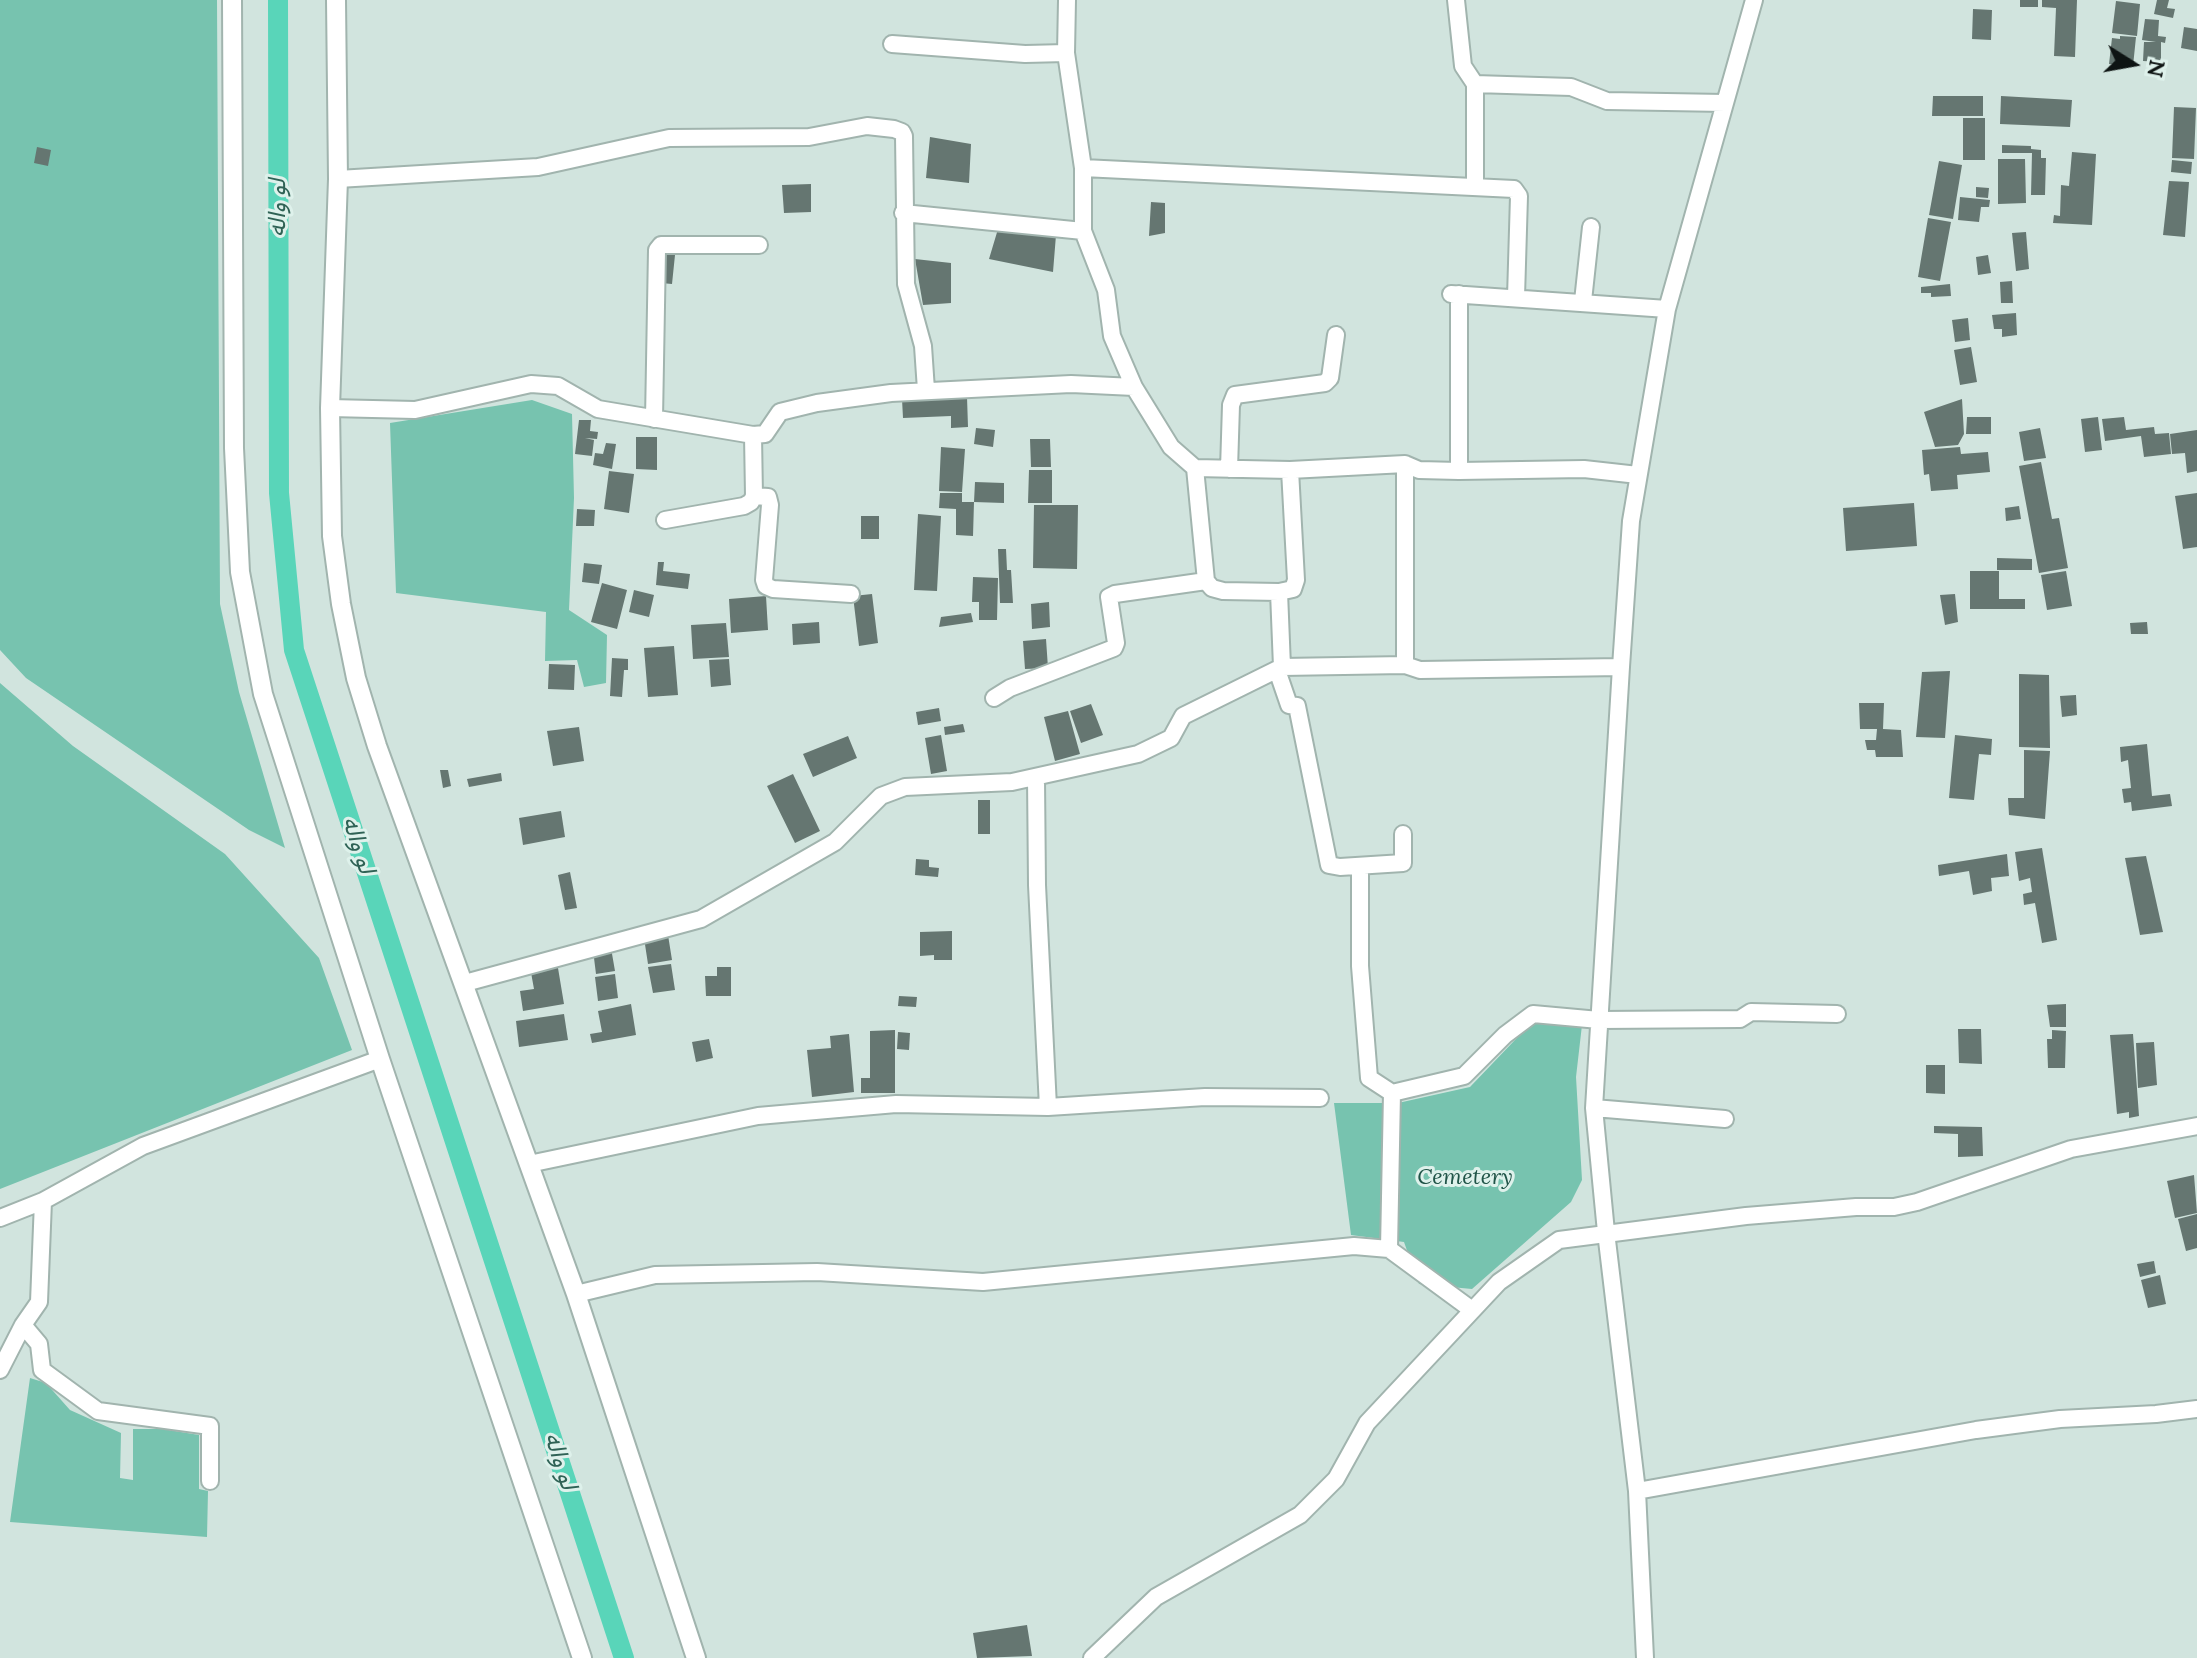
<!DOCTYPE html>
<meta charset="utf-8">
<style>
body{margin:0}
#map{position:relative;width:2197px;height:1658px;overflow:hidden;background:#d1e4de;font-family:Lora,serif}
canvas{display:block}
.north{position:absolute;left:2093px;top:24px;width:80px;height:80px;-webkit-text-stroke:6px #def1eb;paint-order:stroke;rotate:101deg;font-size:22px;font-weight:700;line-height:32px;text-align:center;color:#0e1413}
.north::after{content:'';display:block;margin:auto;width:28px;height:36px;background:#0e1413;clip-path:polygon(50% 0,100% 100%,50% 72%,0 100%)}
</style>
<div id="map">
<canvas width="2197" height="1658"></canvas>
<div class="north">N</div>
</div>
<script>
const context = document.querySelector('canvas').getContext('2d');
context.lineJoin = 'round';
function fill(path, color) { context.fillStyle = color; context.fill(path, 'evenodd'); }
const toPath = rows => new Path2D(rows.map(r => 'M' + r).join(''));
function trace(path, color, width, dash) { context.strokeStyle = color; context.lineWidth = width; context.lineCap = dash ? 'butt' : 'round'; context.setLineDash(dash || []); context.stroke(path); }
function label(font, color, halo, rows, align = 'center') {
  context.font = font + ' Lora,"Noto Sans Arabic",serif'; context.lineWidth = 6; context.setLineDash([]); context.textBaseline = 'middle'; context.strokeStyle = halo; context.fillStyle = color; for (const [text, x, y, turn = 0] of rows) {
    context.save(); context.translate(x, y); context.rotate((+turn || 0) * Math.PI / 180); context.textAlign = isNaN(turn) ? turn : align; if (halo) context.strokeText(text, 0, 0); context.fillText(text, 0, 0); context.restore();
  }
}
const green = toPath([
 [0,0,217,0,220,604,239,692,285,848,249,830,26,678,0,650],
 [532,400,572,414,574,498,569,610,607,635,606,683,584,687,577,660,545,661,546,612,396,593,390,423],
 [0,683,73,746,225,854,319,958,352,1050,0,1189],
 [1535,1019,1582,1025,1576,1077,1582,1180,1571,1202,1472,1289,1419,1284,1404,1242,1351,1235,1334,1103,1398,1103,1470,1087],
 [30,1378,46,1383,70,1410,121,1433,120,1478,133,1480,133,1429,163,1429,199,1435,199,1489,208,1491,207,1537,10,1522]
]);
const canal = toPath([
 [278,0,279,493,294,650,624,1658]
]);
const building = toPath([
 [2020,0,2038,0,2038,7,2020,7],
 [2042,0,2077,0,2075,57,2054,56,2056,8,2042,7],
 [2157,0,2169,0,2167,8,2175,9,2173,18,2154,14],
 [2116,1,2140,4,2137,36,2112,33],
 [1973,9,1992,10,1991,40,1972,39],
 [2145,19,2159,20,2158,36,2166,37,2165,43,2161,42,2161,62,2143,61,2144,42,2156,42,2142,40],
 [2184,27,2197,29,2197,51,2181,48],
 [2120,36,2136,37,2133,66,2109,64,2112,38,2120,39],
 [1933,96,1983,96,1983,116,1932,116],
 [2001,96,2072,100,2070,127,2000,124],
 [2174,107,2196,108,2194,159,2172,158],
 [1963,118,1985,118,1985,160,1963,160],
 [930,137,971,144,969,183,926,178],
 [2002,145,2031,146,2031,149,2041,150,2041,158,2046,158,2045,195,2031,195,2032,153,2002,153],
 [37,147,51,150,48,166,34,163],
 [2072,152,2096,154,2092,225,2053,223,2054,215,2060,216,2061,185,2069,186],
 [1998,159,2025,159,2026,203,1998,204],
 [2172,160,2192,162,2191,174,2171,172],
 [1939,161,1962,165,1953,219,1929,215],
 [2169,181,2189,182,2185,237,2163,235],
 [811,184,811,212,784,213,782,185],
 [1976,187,1989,188,1988,198,1976,197],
 [1960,197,1990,200,1989,207,1981,207,1979,222,1958,220],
 [1151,202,1165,203,1165,233,1149,236],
 [1928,218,1951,222,1940,281,1918,277],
 [998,229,1056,235,1053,272,989,259],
 [2026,232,2029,269,2016,271,2012,233],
 [662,254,675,255,672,284,661,283],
 [1988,255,1991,273,1978,275,1976,257],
 [915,259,951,263,951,303,923,305],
 [2012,281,2013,303,2001,303,2000,282],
 [1950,284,1951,296,1931,297,1931,293,1921,293,1921,287],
 [2016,313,2017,335,2002,337,2002,329,1994,329,1992,315],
 [1968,318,1970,340,1955,342,1952,320],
 [1971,347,1977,382,1960,385,1954,350],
 [967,397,968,427,951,428,951,416,903,418,902,399],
 [1962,399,1964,434,1958,445,1935,447,1924,412],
 [1967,417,1991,417,1991,434,1966,434],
 [2098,417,2102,450,2085,452,2081,419],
 [2124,417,2126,430,2154,427,2155,434,2169,433,2171,454,2144,457,2141,436,2105,441,2102,419],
 [579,420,591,420,590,431,598,432,597,439,585,438,594,440,592,456,575,454],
 [976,428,995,430,993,447,974,444],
 [2040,428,2046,458,2024,461,2019,432],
 [2197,430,2197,471,2187,473,2185,453,2172,454,2170,434],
 [636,437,657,437,657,470,636,469],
 [1030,439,1050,439,1051,467,1031,467],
 [606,443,616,444,612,469,593,465,595,453,603,454],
 [941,447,965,449,962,492,939,491],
 [1960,447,1961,454,1988,452,1990,472,1957,475,1958,489,1931,491,1929,474,1924,475,1922,450],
 [2041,462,2052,519,2059,518,2068,568,2039,573,2019,466],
 [1029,470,1052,470,1052,503,1028,503],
 [609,471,634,474,629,513,604,509],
 [975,482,1004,483,1004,503,974,502],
 [940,493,962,493,962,502,974,502,973,536,956,535,956,509,939,508],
 [2197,493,2197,547,2183,549,2175,496],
 [1914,503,1917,546,1846,551,1843,508],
 [1034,505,1078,505,1077,569,1033,568],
 [2019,506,2021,519,2006,521,2005,508],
 [577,509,595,510,594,526,576,526],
 [918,514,941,516,937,591,914,590],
 [861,516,879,516,879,539,861,539],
 [998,549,1006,549,1007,570,1011,570,1013,603,1000,603],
 [1997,558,2032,559,2032,570,1997,570],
 [658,562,664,562,663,571,690,574,688,589,656,585],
 [584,563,602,565,599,584,582,582],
 [1970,571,1999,571,1999,599,2025,599,2025,609,1970,609],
 [2066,571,2072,606,2047,610,2041,575],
 [973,577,998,578,997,620,979,620,979,602,972,602],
 [602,583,627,590,617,629,591,622],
 [634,590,654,595,649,617,629,612],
 [872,594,878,643,859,646,853,596],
 [1955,594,1958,622,1945,625,1940,595],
 [766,596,768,630,731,633,729,599],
 [1049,602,1050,627,1032,629,1031,604],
 [971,613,973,622,939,627,941,617],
 [819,622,820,643,793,645,792,624],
 [2147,622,2148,634,2131,634,2130,623],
 [726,623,729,657,693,659,691,625],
 [1046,639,1048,668,1025,669,1023,641],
 [674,646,678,695,648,697,644,648],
 [612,658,628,659,628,670,624,670,622,697,610,696],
 [729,659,731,685,711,687,709,660],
 [549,664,575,665,574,690,548,689],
 [1950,671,1945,738,1916,737,1922,672],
 [2019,674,2049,675,2050,748,2019,747],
 [2076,695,2077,715,2062,717,2060,696],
 [1859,703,1884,703,1883,729,1901,730,1903,757,1876,757,1875,750,1867,750,1865,740,1876,740,1877,729,1860,729],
 [1091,704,1103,735,1081,743,1070,711],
 [939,708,941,721,918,725,916,712],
 [1068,711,1080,754,1055,761,1044,717],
 [963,724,965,732,945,735,944,727],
 [579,727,584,761,553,766,547,731],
 [941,735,947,771,931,774,925,738],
 [1955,735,1992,739,1991,755,1979,754,1974,800,1949,798],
 [848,736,857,758,813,777,803,754],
 [2147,744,2152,796,2170,794,2172,806,2132,811,2131,802,2124,803,2122,789,2131,788,2128,760,2121,762,2120,747],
 [2024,750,2050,751,2045,819,2009,815,2008,798,2024,798],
 [440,770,448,770,451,786,443,788],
 [501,773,502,781,469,787,467,779],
 [793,774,820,831,795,843,767,786],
 [978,800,990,800,990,834,978,834],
 [561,811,565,837,523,845,519,818],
 [2042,848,2057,940,2042,943,2035,903,2024,905,2023,894,2032,892,2030,878,2019,881,2015,852],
 [2007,854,2009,876,1991,878,1992,891,1973,895,1969,871,1939,876,1938,865],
 [2146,856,2163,932,2140,935,2125,858],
 [916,859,929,860,929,867,939,868,938,877,915,875],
 [570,872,577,908,565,910,558,875],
 [952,931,952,960,934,960,934,955,920,956,920,932],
 [668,935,672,960,648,964,644,938],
 [611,948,615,971,596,974,593,950],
 [557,962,564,1004,523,1011,520,991,534,989,530,967],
 [671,964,675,990,653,993,648,967],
 [717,967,731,967,731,996,706,996,705,976,717,976],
 [615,974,618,998,598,1001,595,977],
 [899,996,917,997,916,1007,898,1006],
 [631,1004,636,1035,592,1043,590,1034,602,1032,598,1011],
 [2066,1004,2066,1027,2050,1027,2047,1005],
 [564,1014,568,1040,519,1047,516,1021],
 [1958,1029,1981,1029,1982,1064,1959,1063],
 [895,1030,895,1093,861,1093,861,1078,870,1078,870,1031],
 [2052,1030,2066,1031,2065,1068,2048,1068,2047,1039,2052,1039],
 [898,1032,910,1033,909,1050,897,1049],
 [849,1034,854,1092,812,1097,807,1050,831,1048,830,1036],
 [2133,1034,2139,1116,2129,1118,2129,1112,2117,1114,2110,1035],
 [709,1039,713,1058,696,1062,692,1042],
 [2154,1042,2157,1085,2138,1088,2136,1043],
 [1926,1065,1945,1065,1945,1094,1926,1093],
 [1934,1126,1982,1127,1983,1156,1958,1157,1958,1134,1934,1133],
 [2194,1175,2197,1213,2175,1218,2167,1181],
 [2197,1214,2197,1248,2186,1251,2178,1219],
 [2154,1261,2156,1273,2140,1277,2137,1264],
 [2160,1275,2166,1304,2148,1308,2141,1280],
 [1027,1625,1032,1656,977,1658,973,1633]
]);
const minor = toPath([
 [1456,0,1463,66,1475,84,1475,187],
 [892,44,1025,54,1066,53,1083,168,1083,231,1106,290,1112,336,1134,387,1171,447,1195,468,1290,470,1405,464,1419,470,1459,471,1584,469,1638,475],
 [1066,53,1067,0],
 [1475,84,1571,87,1607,101,1725,103],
 [1083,168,1514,189,1519,196,1516,297],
 [338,179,538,167,669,138,809,137,867,126,894,129,902,132,904,136,906,284,923,346,926,390],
 [903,213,1083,231],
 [1451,294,1667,309],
 [1583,301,1591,227],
 [330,408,415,410,531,384,558,386,598,409,753,435,765,434,780,412,817,403,891,393,1071,384,1134,387],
 [654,419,657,250,661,245,759,245],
 [1195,468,1206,581,1212,588,1223,591,1279,592,1293,589,1296,580,1290,470],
 [1229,469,1231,405,1235,395,1325,383,1330,378,1336,335],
 [1459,471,1459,294],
 [754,496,768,497,770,505,764,580,766,586,773,589,851,594],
 [665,520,744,506,751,502,754,496,753,435],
 [1279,592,1282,667],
 [1405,665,1405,464],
 [1277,670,1289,705,1297,706,1329,865,1340,867,1403,863,1403,834],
 [994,698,1010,688,1114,648,1116,643,1109,597,1115,594,1206,581],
 [1036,778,1037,885,1048,1107],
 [1360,866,1360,966,1369,1078,1392,1093,1389,1249],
 [465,983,701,919,835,842,881,796,905,787,1012,782,1138,754,1171,738,1183,716,1282,667,1405,665,1420,670,1621,667],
 [1392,1093,1464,1076,1505,1035,1533,1014,1599,1020,1740,1019,1751,1012,1837,1014],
 [1594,1108,1725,1119],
 [529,1164,758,1116,896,1104,1048,1107,1205,1097,1320,1098],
 [0,1218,43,1201,143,1146,380,1059],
 [576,1294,655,1275,817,1272,983,1282,1354,1246,1389,1249,1472,1310],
 [23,1325,39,1344,42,1370,98,1411,210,1426,210,1481],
 [0,1370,23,1325,39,1302,43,1201],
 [1637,1491,1976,1430,2060,1419,2156,1414,2197,1409],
 [1092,1658,1156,1597,1300,1515,1336,1479,1367,1423,1499,1282,1559,1240,1746,1216,1856,1207,1894,1207,1917,1202,2071,1149,2197,1126],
 [1645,1658,1637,1491,1606,1232,1594,1108,1621,667,1631,521,1667,309,1754,0]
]);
const tertiary = toPath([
 [232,0,234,448,240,572,263,694,380,1059,582,1658],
 [336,0,338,179,330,408,332,536,341,604,356,678,377,746,576,1294,696,1658]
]);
const parkNames = [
 ["Cemetery",1465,1178]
];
const waterNames = [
 ["لو واله",278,208,-90],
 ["لو واله",358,845,72],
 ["لو واله",560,1461,72]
];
fill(green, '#77c3af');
trace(canal, '#59d5b9', 20);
fill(building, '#657671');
trace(minor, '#a1b4ae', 20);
trace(tertiary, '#a1b4ae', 22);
trace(minor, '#fff', 16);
trace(tertiary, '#fff', 18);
label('italic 22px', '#205448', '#def1eb', parkNames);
label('italic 24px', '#2f6255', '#def1eb', waterNames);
</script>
